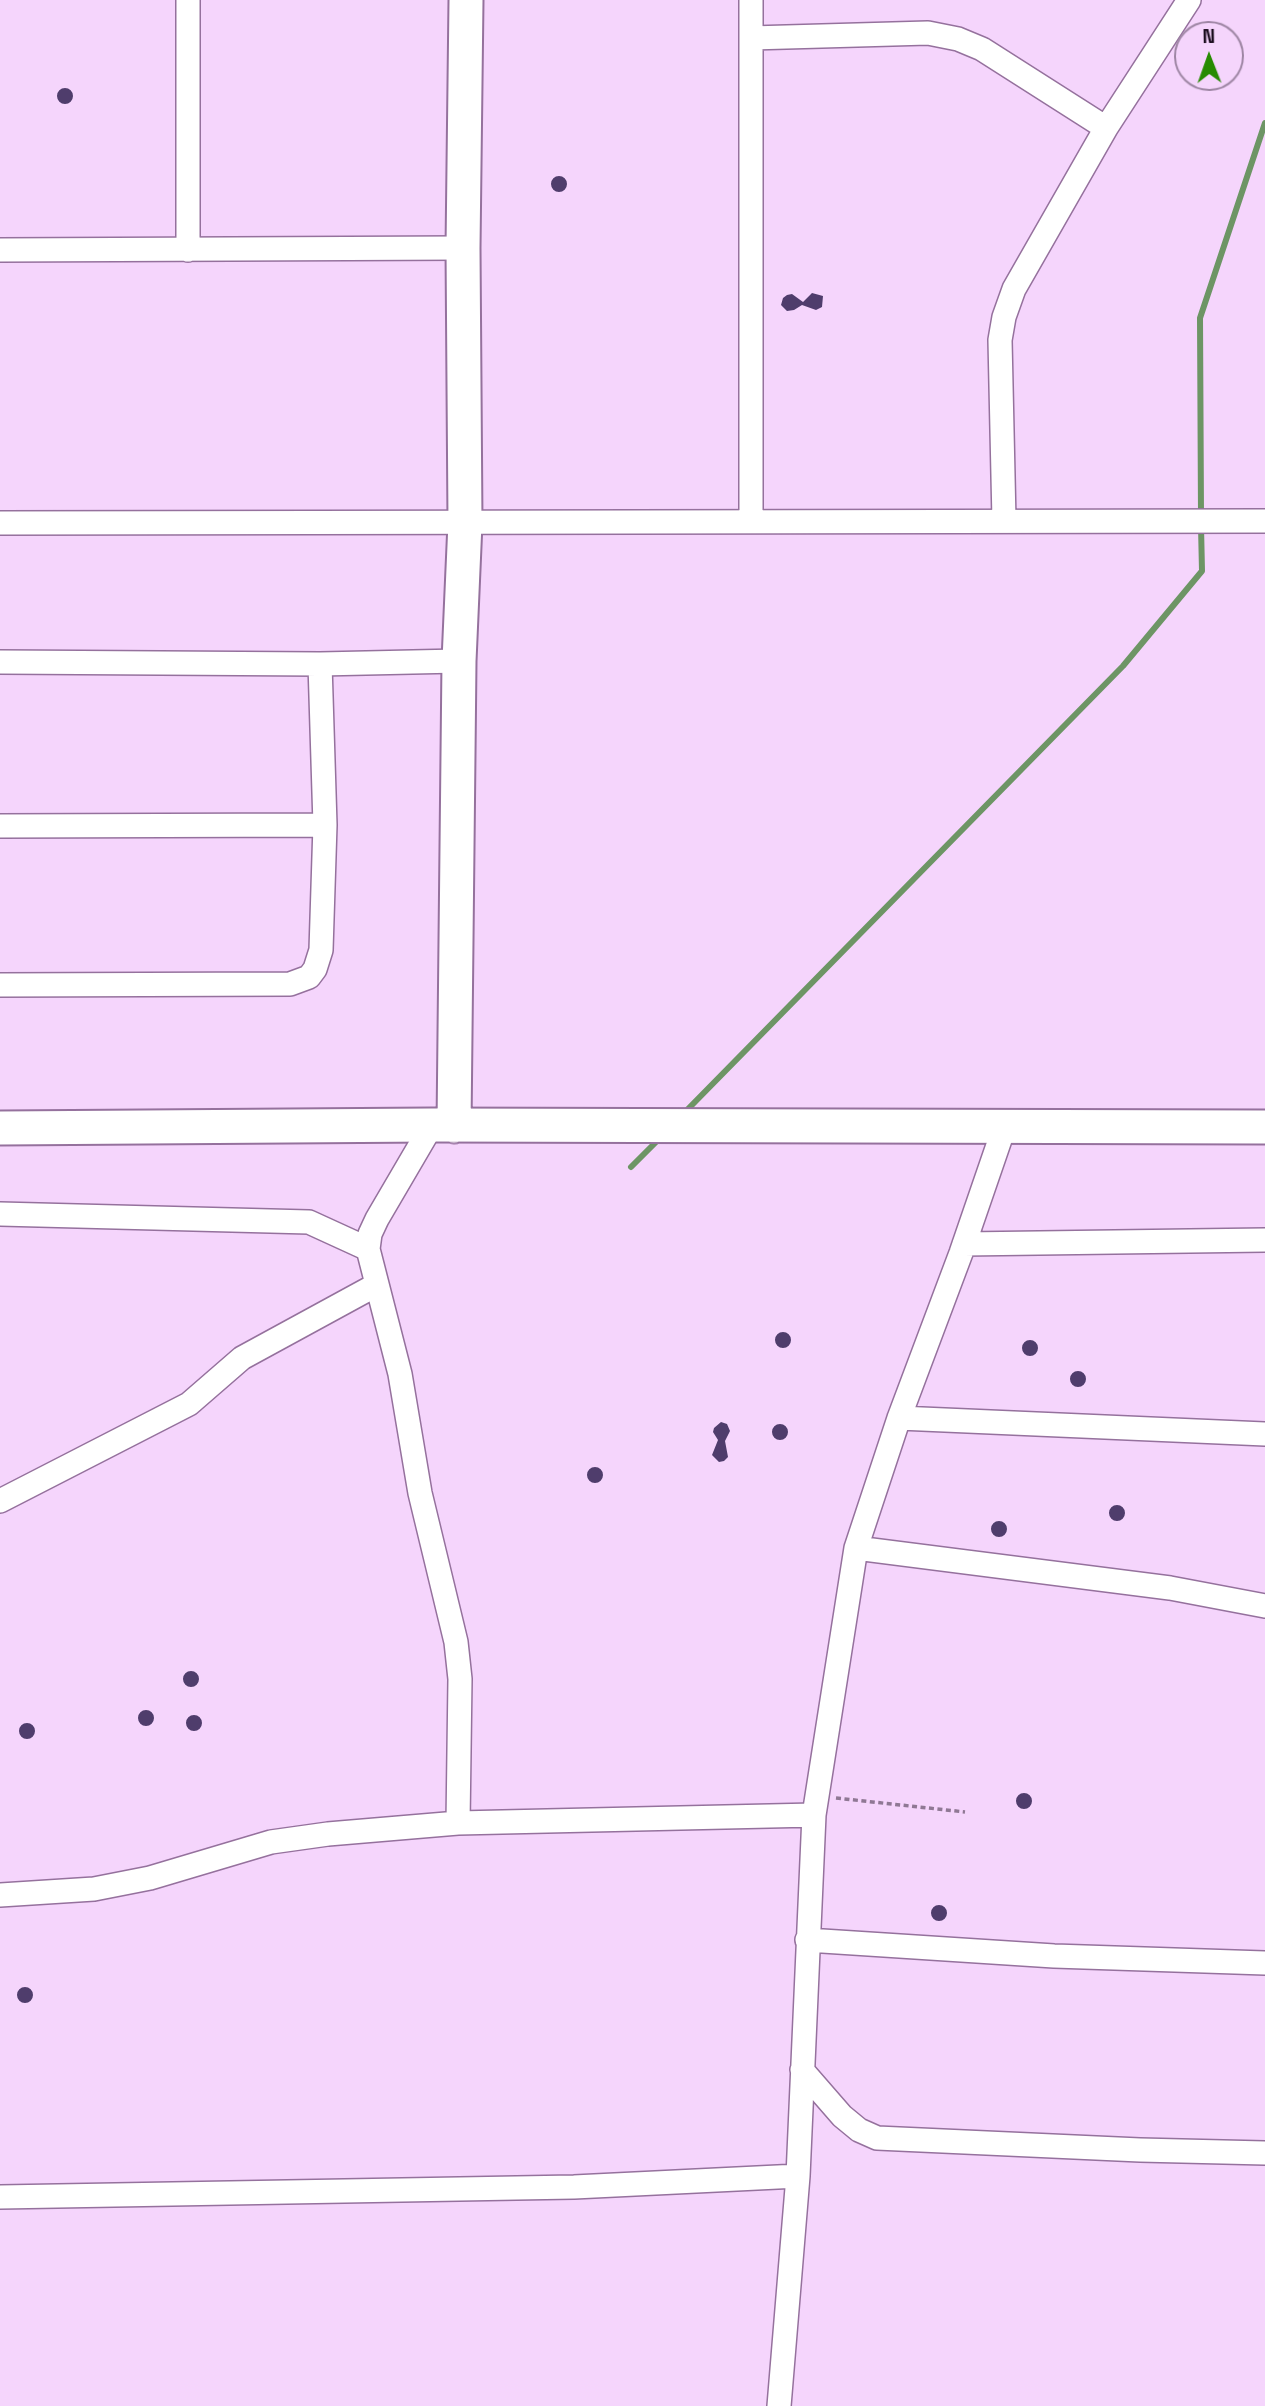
<!DOCTYPE html>
<style>
body{margin:0}
#map{position:relative;width:1265px;height:2406px;overflow:hidden;background:#f5d5fc;font-family:"Space Grotesk",sans-serif}
canvas{display:block}
.north{position:absolute;left:1174px;top:21px;width:70px;height:70px;box-sizing:border-box;background:#f5d5fc;border:2px solid #9d85a3;border-radius:50%;rotate:359deg;font-size:19px;font-weight:700;line-height:28px;text-align:center;color:#1a0c1d}
.north::after{content:'';display:block;margin:auto;width:24px;height:32px;background:#278b02;clip-path:polygon(50% 0,100% 100%,50% 72%,0 100%)}
</style>
<div id="map">
<canvas width="1265" height="2406"></canvas>
<div class="north">N</div>
</div>
<script>
const context = document.querySelector('canvas').getContext('2d');
context.lineJoin = 'round';
const toPath = rows => new Path2D(rows.map(r => 'M' + r).join(''));
function trace(path, color, width, dash) { context.strokeStyle = color; context.lineWidth = width; context.lineCap = dash ? 'butt' : 'round'; context.setLineDash(dash || []); context.stroke(path); }
function fill(path, color) { context.fillStyle = color; context.fill(path, 'evenodd'); }
const stream = toPath([
 [1201,515,1200,318,1265,123],
 [688,1109,1123,666,1202,571,1201,526],
 [631,1167,657,1141]
]);
const building = toPath([
 '57 96a8 8 0 1 1 16 0a8 8 0 1 1-16 0Z',
 '551 184a8 8 0 1 1 16 0a8 8 0 1 1-16 0Z',
 [812,293,823,296,822,307,816,310,802,305,794,310,787,311,781,305,783,298,787,295,792,294,803,302],
 '775 1340a8 8 0 1 1 16 0a8 8 0 1 1-16 0Z',
 '1022 1348a8 8 0 1 1 16 0a8 8 0 1 1-16 0Z',
 '1070 1379a8 8 0 1 1 16 0a8 8 0 1 1-16 0Z',
 [721,1422,727,1424,730,1431,725,1441,728,1457,724,1461,719,1462,712,1455,718,1440,713,1432,714,1428],
 '772 1432a8 8 0 1 1 16 0a8 8 0 1 1-16 0Z',
 '587 1475a8 8 0 1 1 16 0a8 8 0 1 1-16 0Z',
 '1109 1513a8 8 0 1 1 16 0a8 8 0 1 1-16 0Z',
 '991 1529a8 8 0 1 1 16 0a8 8 0 1 1-16 0Z',
 '183 1679a8 8 0 1 1 16 0a8 8 0 1 1-16 0Z',
 '138 1718a8 8 0 1 1 16 0a8 8 0 1 1-16 0Z',
 '186 1723a8 8 0 1 1 16 0a8 8 0 1 1-16 0Z',
 '19 1731a8 8 0 1 1 16 0a8 8 0 1 1-16 0Z',
 '1016 1801a8 8 0 1 1 16 0a8 8 0 1 1-16 0Z',
 '931 1913a8 8 0 1 1 16 0a8 8 0 1 1-16 0Z',
 '17 1995a8 8 0 1 1 16 0a8 8 0 1 1-16 0Z'
]);
const path = toPath([
 [836,1798,965,1812]
]);
const street = toPath([
 [188,0,188,250],
 [751,0,751,520],
 [751,38,928,33,958,39,982,49,1106,128],
 [0,250,463,248],
 [1004,521,1000,340,1004,317,1014,289,1106,128,1189,0],
 [0,523,1265,521],
 [0,662,320,664,459,661],
 [0,826,325,825],
 [0,985,290,984,309,977,315,969,321,950,325,825,320,664],
 [432,1125,377,1219,370,1234,368,1249,400,1374,420,1493,456,1642,460,1679,458,1823],
 [0,1214,309,1222,368,1249],
 [964,1244,1265,1240],
 [899,1418,1265,1434],
 [0,1501,189,1404,242,1358,376,1285],
 [856,1548,1170,1588,1265,1606],
 [0,1895,94,1889,150,1878,271,1842,328,1834,458,1823,814,1815],
 [807,1940,1054,1956,1265,1963],
 [802,2070,842,2116,859,2130,877,2138,1140,2150,1265,2153],
 [0,2197,574,2187,798,2176],
 [779,2406,798,2176,814,1815,856,1548,899,1418,961,1253,1005,1125]
]);
const secondary = toPath([
 [454,1126,459,661,465,523,463,248,466,0],
 [0,1128,432,1125,1265,1127]
]);
trace(stream, '#6d9565', 6);
fill(building, '#4f3d6c');
trace(street, '#95719d', 26);
trace(secondary, '#95719d', 37);
trace(path, '#8f7894', 3.5, [5, 3.5]);
trace(street, '#fff', 23);
trace(secondary, '#fff', 33);
</script>
